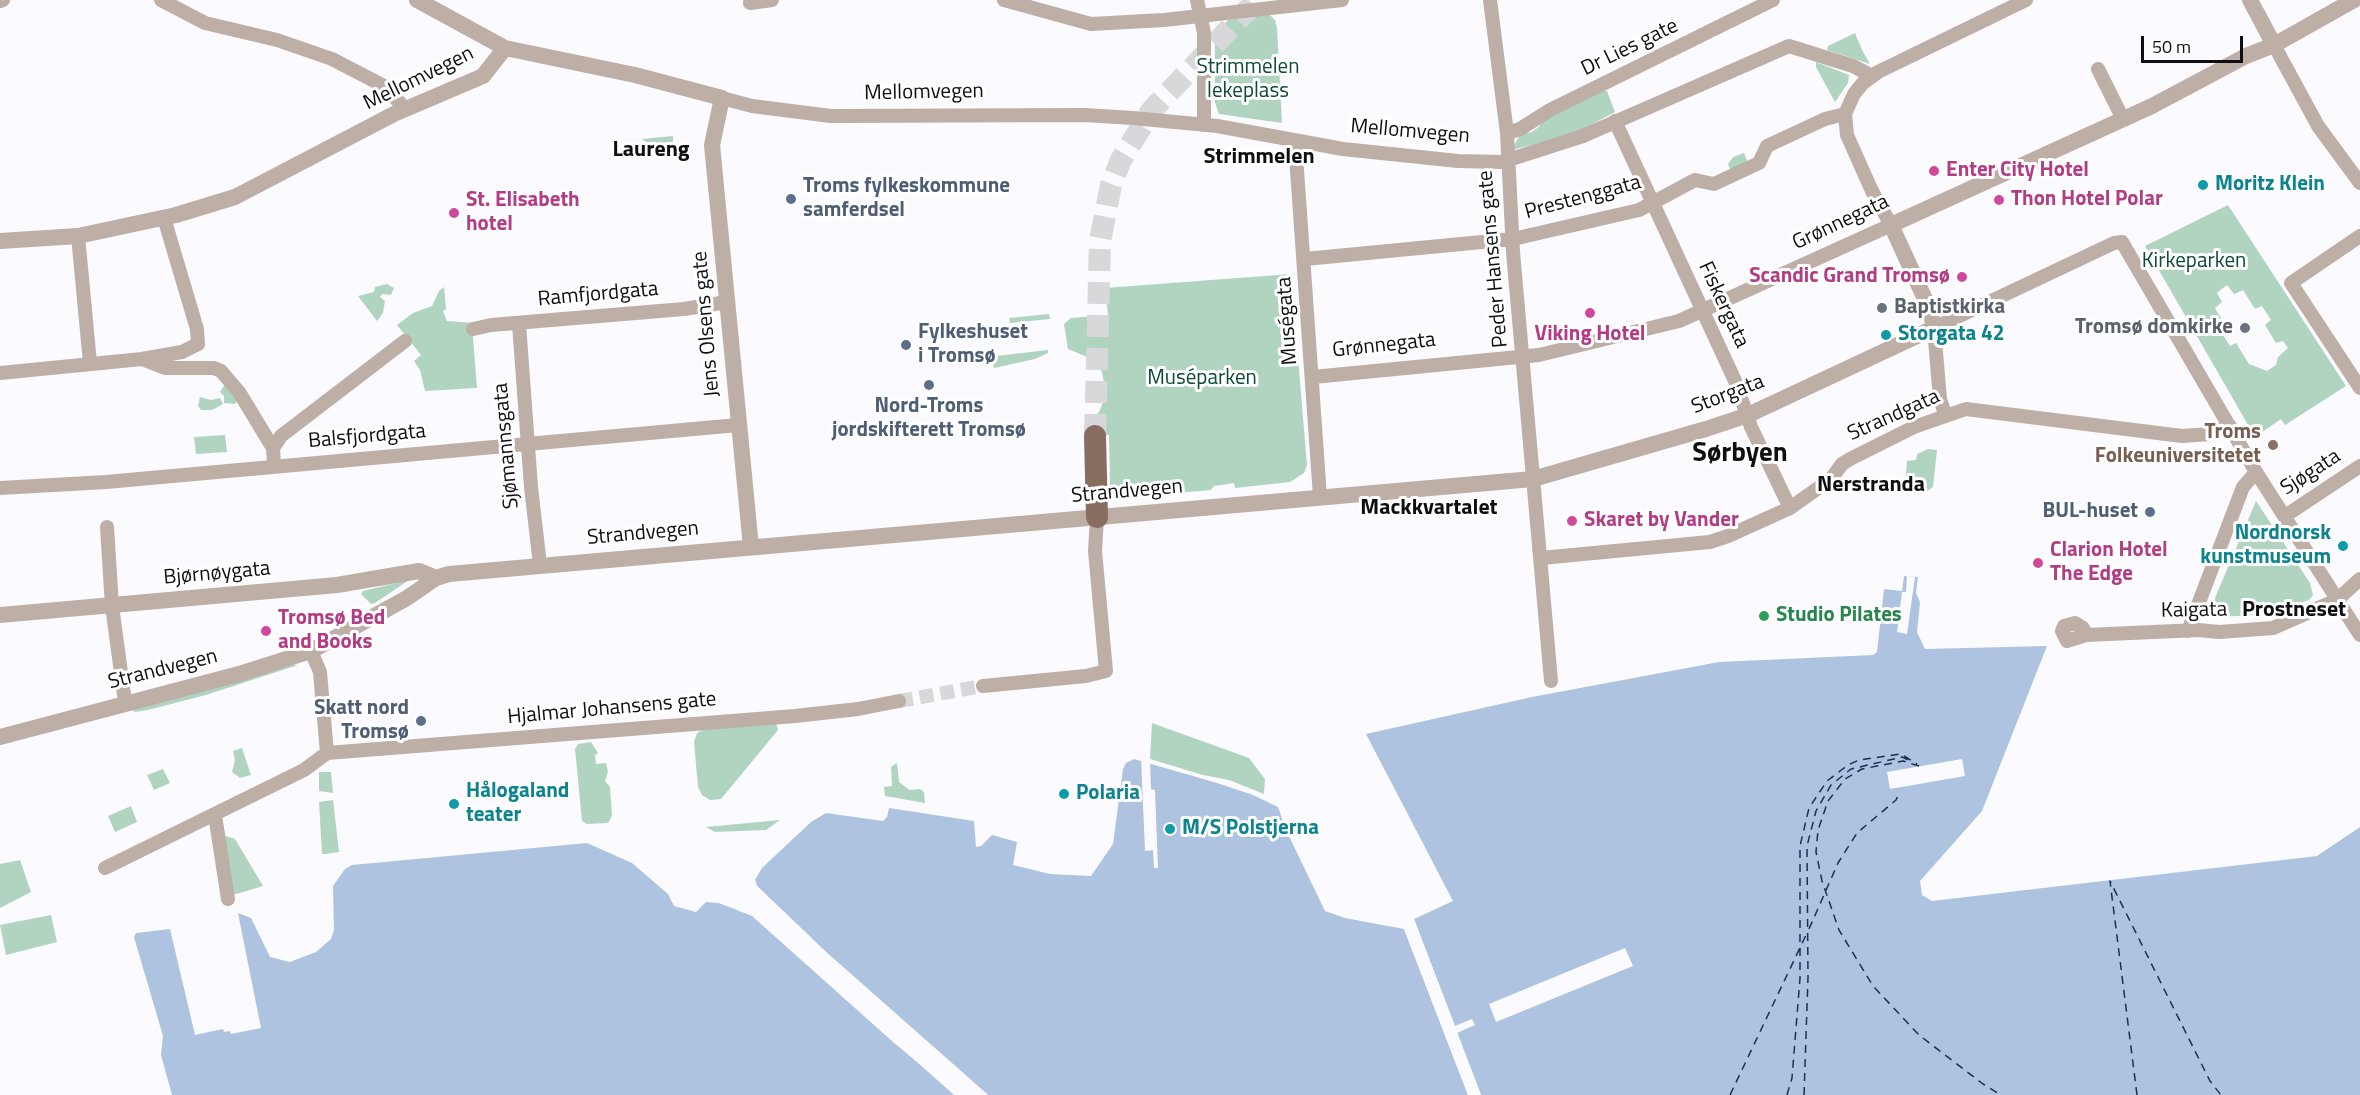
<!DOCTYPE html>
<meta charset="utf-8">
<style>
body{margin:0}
#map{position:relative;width:2360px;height:1095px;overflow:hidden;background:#fbfafe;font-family:"Titillium Web",sans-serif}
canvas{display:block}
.scale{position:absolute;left:2141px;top:36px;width:102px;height:27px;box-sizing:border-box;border:3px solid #0f0e11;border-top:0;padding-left:8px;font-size:18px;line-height:21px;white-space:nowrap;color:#0f0e11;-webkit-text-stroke:4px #fff;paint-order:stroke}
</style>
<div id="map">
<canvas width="2360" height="1095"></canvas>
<div class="scale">50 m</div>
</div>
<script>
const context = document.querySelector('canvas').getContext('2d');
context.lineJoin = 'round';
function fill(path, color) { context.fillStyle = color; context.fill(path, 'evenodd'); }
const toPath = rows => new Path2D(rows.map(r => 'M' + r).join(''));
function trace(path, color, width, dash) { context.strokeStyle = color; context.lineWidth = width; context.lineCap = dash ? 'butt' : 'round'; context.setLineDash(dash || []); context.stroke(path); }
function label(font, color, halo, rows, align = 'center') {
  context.font = font + ' "Titillium Web",sans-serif'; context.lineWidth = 6; context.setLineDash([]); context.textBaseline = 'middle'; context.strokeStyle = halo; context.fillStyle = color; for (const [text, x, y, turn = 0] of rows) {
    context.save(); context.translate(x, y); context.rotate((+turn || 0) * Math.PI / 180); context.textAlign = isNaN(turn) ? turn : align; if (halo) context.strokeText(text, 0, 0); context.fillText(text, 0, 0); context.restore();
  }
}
const green = toPath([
 [1269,14,1275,20,1277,28,1282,123,1219,114,1215,103,1215,34,1228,20],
 [1855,33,1862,50,1870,64,1827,50,1828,46],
 [1816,62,1849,75,1848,83,1835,102,1816,67],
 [1600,91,1607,91,1615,112,1574,134,1512,150,1520,134,1532,132,1540,126,1540,122],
 [673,136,673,142,650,145,642,139],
 [1744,153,1748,163,1731,171,1728,164,1733,157],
 [2228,205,2346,386,2285,425,2281,419,2255,437,2145,246],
 [2227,285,2234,294,2243,290,2255,309,2262,306,2271,320,2265,325,2276,343,2283,341,2288,348,2278,357,2276,365,2267,371,2249,364,2236,343,2230,346,2221,332,2226,327,2215,308,2222,302,2217,293],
 [1291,274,1307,465,1304,473,1290,482,1235,488,1234,483,1214,486,1211,490,1166,494,1133,495,1110,487,1109,435,1084,435,1084,427,1099,412,1104,400,1105,388,1102,372,1092,359,1068,349,1064,324,1071,318,1108,315,1105,288],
 [387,284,394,288,391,295,382,294,380,297,385,301,383,313,377,321,358,296,374,292,375,287],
 [444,287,446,309,443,311,447,321,475,323,472,325,477,388,425,391,420,370,414,361,421,355,397,325,413,313,432,306,439,291],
 [1049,314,1050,319,1010,323,1009,318],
 [1048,350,1048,353,1035,359,994,368,992,360,996,356],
 [225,384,237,401,235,404,224,403,224,396,220,392],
 [200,397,211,400,220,398,223,404,212,410,201,410,198,406],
 [225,435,227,452,196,454,194,437],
 [1928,449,1937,450,1933,487,1926,492,1909,489,1905,484,1907,461,1916,460,1917,454],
 [2256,501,2310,583,2313,595,2309,600,2266,614,2221,617,2214,609,2215,598],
 [409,580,375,603,371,604,361,594,363,591],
 [290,665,298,665,206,695,148,710,135,712,131,709],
 [776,723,778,730,721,799,710,800,702,795,698,787,694,742,697,733,705,729],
 [1152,723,1249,758,1265,779,1264,794,1229,780,1203,775,1150,759],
 [591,742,598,753,595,755,596,764,606,763,608,772,605,781,610,787,612,816,608,823,587,824,582,821,575,749,578,744],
 [242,748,251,775,240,778,232,772,235,760,233,751],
 [897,763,899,782,909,790,920,789,924,792,925,803,885,796,884,787,892,786,891,767],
 [163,769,170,783,154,790,147,775],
 [319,772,331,772,333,793,319,791],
 [333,800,339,852,325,854,322,854,319,802],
 [131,806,137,822,115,832,108,816],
 [780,820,766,830,715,832,706,827],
 [223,835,235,839,263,886,233,895],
 [20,860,31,892,0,908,0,864],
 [51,915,57,942,6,955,0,925]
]);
const water = toPath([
 [1904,576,1918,577,1916,593,1920,602,1917,632,1925,649,2047,646,1982,811,1920,881,1922,895,1932,901,2317,856,2360,827,2360,1095,1481,1095,1414,919,1453,901,1366,734,1532,697,1719,662,1873,655,1877,652,1884,589,1902,591],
 [1134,759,1217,783,1253,795,1278,807,1286,830,1325,911,1345,918,1404,929,1468,1095,988,1095,826,952,757,886,755,880,762,868,811,822,826,813,883,821,887,817,889,808,974,821,976,847,981,846,992,835,1017,842,1013,865,1050,874,1091,876,1113,844,1123,769,1126,763],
 [587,843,632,863,668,894,674,906,696,912,706,902,719,903,752,915,954,1095,172,1095,161,1055,163,1036,134,937,136,933,170,929,195,1035,223,1029,224,1032,230,1031,231,1034,261,1028,238,913,251,918,270,957,290,962,316,952,331,939,334,930,333,886,345,869,352,865]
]);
const pier = toPath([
 [1907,576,1915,577,1907,634,1897,632,1902,592,1906,592],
 [1141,757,1150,760,1151,789,1155,790,1158,868,1154,868,1153,850,1145,851],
 [1962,759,1965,776,1890,789,1887,772],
 [755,880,757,886,826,952,988,1095,983,1095,824,955,755,888,752,881],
 [722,901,744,907,754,913,957,1095,893,1042,752,916,719,903],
 [1414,919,1455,1026,1472,1019,1475,1025,1457,1033,1481,1095,1478,1095,1452,1028,1411,922],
 [1406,927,1407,928,1471,1095,1468,1095,1404,929],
 [1625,948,1633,966,1496,1022,1489,1004]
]);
const ferry = toPath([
 [1919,766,1903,761,1862,769,1845,779,1828,801,1818,830,1816,852,1822,881,1839,930,1873,986,1919,1035,1983,1084,2001,1095],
 [1809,929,1838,863,1857,833,1896,800,1900,792],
 [1730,1095,1807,933],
 [1787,1095,1792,1078,1800,978,1800,846,1809,808,1827,781,1848,765,1859,760,1901,754,1917,764],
 [1804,1095,1808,978,1807,846,1816,811,1831,785,1851,769,1902,757,1913,762],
 [2137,1095,2110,881,2210,1081,2221,1095]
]);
const minorTunnel = toPath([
 [899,701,983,686]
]);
const primaryTunnel = toPath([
 [1095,436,1100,241,1111,185,1121,160,1151,111,1257,0]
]);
const minor = toPath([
 [161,0,205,23,277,40,332,59,382,85,405,108],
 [1004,0,1091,24,1164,20,1342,0],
 [1197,0,1204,33,1204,125],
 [1490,0,1507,133,1513,252,1551,681],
 [0,1,3,0],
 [750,3,772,0],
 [2274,45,2318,126,2360,183],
 [2098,69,2123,119],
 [722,98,752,106,831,116,1085,115,1133,118,1217,126,1343,149,1458,161,1502,162,1583,136,1789,46,1853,66,1872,76],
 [1615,121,1736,383,1751,427,1790,508],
 [1507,133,1520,129,1550,110,1773,0],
 [1295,142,1320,497],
 [78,236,90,363],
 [2360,236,2291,283,2360,388],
 [1305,259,1513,239,1639,210,1695,180,1714,184,1759,163,1767,146,1825,119,1845,114],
 [519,324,531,487,540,565],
 [473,329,491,325,684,309,727,302],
 [142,359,165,368,214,368,221,371,239,392,273,448],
 [0,373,142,359,182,352,198,344,197,329,164,218],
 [1313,377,1539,355,1679,321,1891,225,1872,191,1847,135,1845,114,1854,94,1863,83,1878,72,2026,0],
 [1945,414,1940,399,1934,328,2114,243,2122,242,2256,472,2360,635],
 [274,465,273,448,281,436,405,341],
 [0,488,106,482,738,425],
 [2285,516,2360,466],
 [107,527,112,606,125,702],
 [1541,558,1710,542,1728,536,1790,508,1831,479,1842,464,1850,459,1914,427,1966,409,2182,436,2210,434,2230,426],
 [2188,631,2243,487,2256,472],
 [2086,635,2083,628,2075,623,2064,626,2062,631,2067,641,2086,635,2198,630,2219,632,2273,628,2337,600,2360,579],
 [311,651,320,672,327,753],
 [983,686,1086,676,1106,671,1095,551,1097,517],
 [215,815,228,899],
 [105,868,304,770,327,753,795,716,858,709,899,701]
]);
const tertiary = toPath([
 [417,0,505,48,635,75,722,98,712,145,751,547],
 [2250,0,2274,45],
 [0,241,78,236,176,215,235,197,394,114,483,76,505,48],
 [0,615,337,585,419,571,436,578],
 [0,737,239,674,311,651,407,598,436,578,449,574,1533,479,1706,429,1748,415,1934,328,1930,310,1891,225,2152,106,2246,56,2274,45,2354,0]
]);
const primary = toPath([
 [1095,436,1097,517]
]);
const markers = [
 [1934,171,6,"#d1479c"],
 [2203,185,6,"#0f9aa8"],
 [791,199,6,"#5c6f8a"],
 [1999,200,6,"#d1479c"],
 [454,213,6,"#d1479c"],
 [1962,277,6,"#d1479c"],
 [1882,308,6,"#6b7280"],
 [1590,313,6,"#d1479c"],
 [2245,328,6,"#6b7280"],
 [1886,335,6,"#0f9aa8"],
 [906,345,6,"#5c6f8a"],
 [929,385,6,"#5c6f8a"],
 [2273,445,6,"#8d6e63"],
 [2150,512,6,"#5c6f8a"],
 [1572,521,6,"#d1479c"],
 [2343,546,6,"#0f9aa8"],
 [2038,563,6,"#d1479c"],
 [1764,616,6,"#2e9e5b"],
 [266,631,6,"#d1479c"],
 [421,721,6,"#5c6f8a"],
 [1064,794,6,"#0f9aa8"],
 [454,804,6,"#0f9aa8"],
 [1170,829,6,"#0f9aa8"]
];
const streetNames = [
 ["Dr Lies gate",1630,48,-26],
 ["Mellomvegen",419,79,-26],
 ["Mellomvegen",924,93,-1],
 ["Mellomvegen",1410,132,5],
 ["Prestenggata",1583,198,-15],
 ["Grønnegata",1841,223,-25],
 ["Peder Hansens gate",1494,259,-95],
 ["Ramfjordgata",598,295,-5],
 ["Fiskergata",1723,305,65],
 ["Muségata",1288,321,-94],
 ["Jens Olsens gate",707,324,-95],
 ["Grønnegata",1384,346,-6],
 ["Storgata",1728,395,-21],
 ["Strandgata",1894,416,-24],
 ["Balsfjordgata",367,437,-5],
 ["Sjømannsgata",507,446,-95],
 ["Sjøgata",2311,473,-33],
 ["Strandvegen",1127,492,-5],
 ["Strandvegen",643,534,-5],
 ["Bjørnøygata",217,574,-5],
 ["Kaigata",2194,611,-1],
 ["Strandvegen",163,670,-14],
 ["Hjalmar Johansens gate",612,709,-5]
];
const parkNames = [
 ["Strimmelen",1248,68],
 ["lekeplass",1248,92],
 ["Kirkeparken",2194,262],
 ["Muséparken",1202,379]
];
const hotelNames = [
 ["Enter City Hotel",1946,171],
 ["Thon Hotel Polar",2011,200],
 ["St. Elisabeth",466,201],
 ["hotel",466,225],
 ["Scandic Grand Tromsø",1950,277,"right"],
 ["Viking Hotel",1590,335,"center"],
 ["Skaret by Vander",1584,521],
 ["Clarion Hotel",2050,551],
 ["The Edge",2050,575],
 ["Tromsø Bed",278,619],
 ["and Books",278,643]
];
const cultureNames = [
 ["Moritz Klein",2215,185],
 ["Storgata 42",1898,335],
 ["Nordnorsk",2331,534,"right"],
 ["kunstmuseum",2331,558,"right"],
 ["Hålogaland",466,792],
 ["teater",466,816],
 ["Polaria",1076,794],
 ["M/S Polstjerna",1182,829]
];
const serviceNames = [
 ["Troms fylkeskommune",803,187],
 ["samferdsel",803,211],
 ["Fylkeshuset",918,333],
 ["i Tromsø",918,357],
 ["Nord-Troms",929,407,"center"],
 ["jordskifterett Tromsø",929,431,"center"],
 ["BUL-huset",2138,512,"right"],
 ["Skatt nord",409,709,"right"],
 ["Tromsø",409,733,"right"]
];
const worshipNames = [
 ["Baptistkirka",1894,308],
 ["Tromsø domkirke",2233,328,"right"]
];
const educationNames = [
 ["Troms",2261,433],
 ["Folkeuniversitetet",2261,457]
];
const leisureNames = [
 ["Studio Pilates",1776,616]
];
const neighbourhoodNames = [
 ["Laureng",651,151],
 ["Strimmelen",1259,158],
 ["Nerstranda",1871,486],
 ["Mackkvartalet",1429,509],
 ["Prostneset",2294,611]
];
const districtNames = [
 ["Sørbyen",1740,454]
];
fill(green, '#b1d4c1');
fill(water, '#aec3df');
fill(pier, '#fbfafe');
trace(ferry, '#153258', 1.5, [8, 6]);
trace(minorTunnel, '#d8d7da', 14, [14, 7]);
trace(primaryTunnel, '#d8d7da', 22, [22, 11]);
trace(minor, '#bdaea6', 14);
trace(tertiary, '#bdaea6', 16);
trace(primary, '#886e61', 22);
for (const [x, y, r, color] of markers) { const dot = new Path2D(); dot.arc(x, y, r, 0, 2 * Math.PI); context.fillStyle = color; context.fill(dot); trace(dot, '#fff', 2); }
label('21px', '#0f0e11', '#fff', streetNames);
label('21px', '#0a4b32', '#fff', parkNames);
label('bold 21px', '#b23c85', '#fff', hotelNames, 'left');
label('bold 21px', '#0d838f', '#fff', cultureNames, 'left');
label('bold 21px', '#4e5e75', '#fff', serviceNames, 'left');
label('bold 21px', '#5b616d', '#fff', worshipNames, 'left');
label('bold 21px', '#785e54', '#fff', educationNames, 'right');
label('bold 21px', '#27864d', '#fff', leisureNames, 'left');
label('bold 22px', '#0f0e11', '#fff', neighbourhoodNames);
label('bold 27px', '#0f0e11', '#fff', districtNames);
</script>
